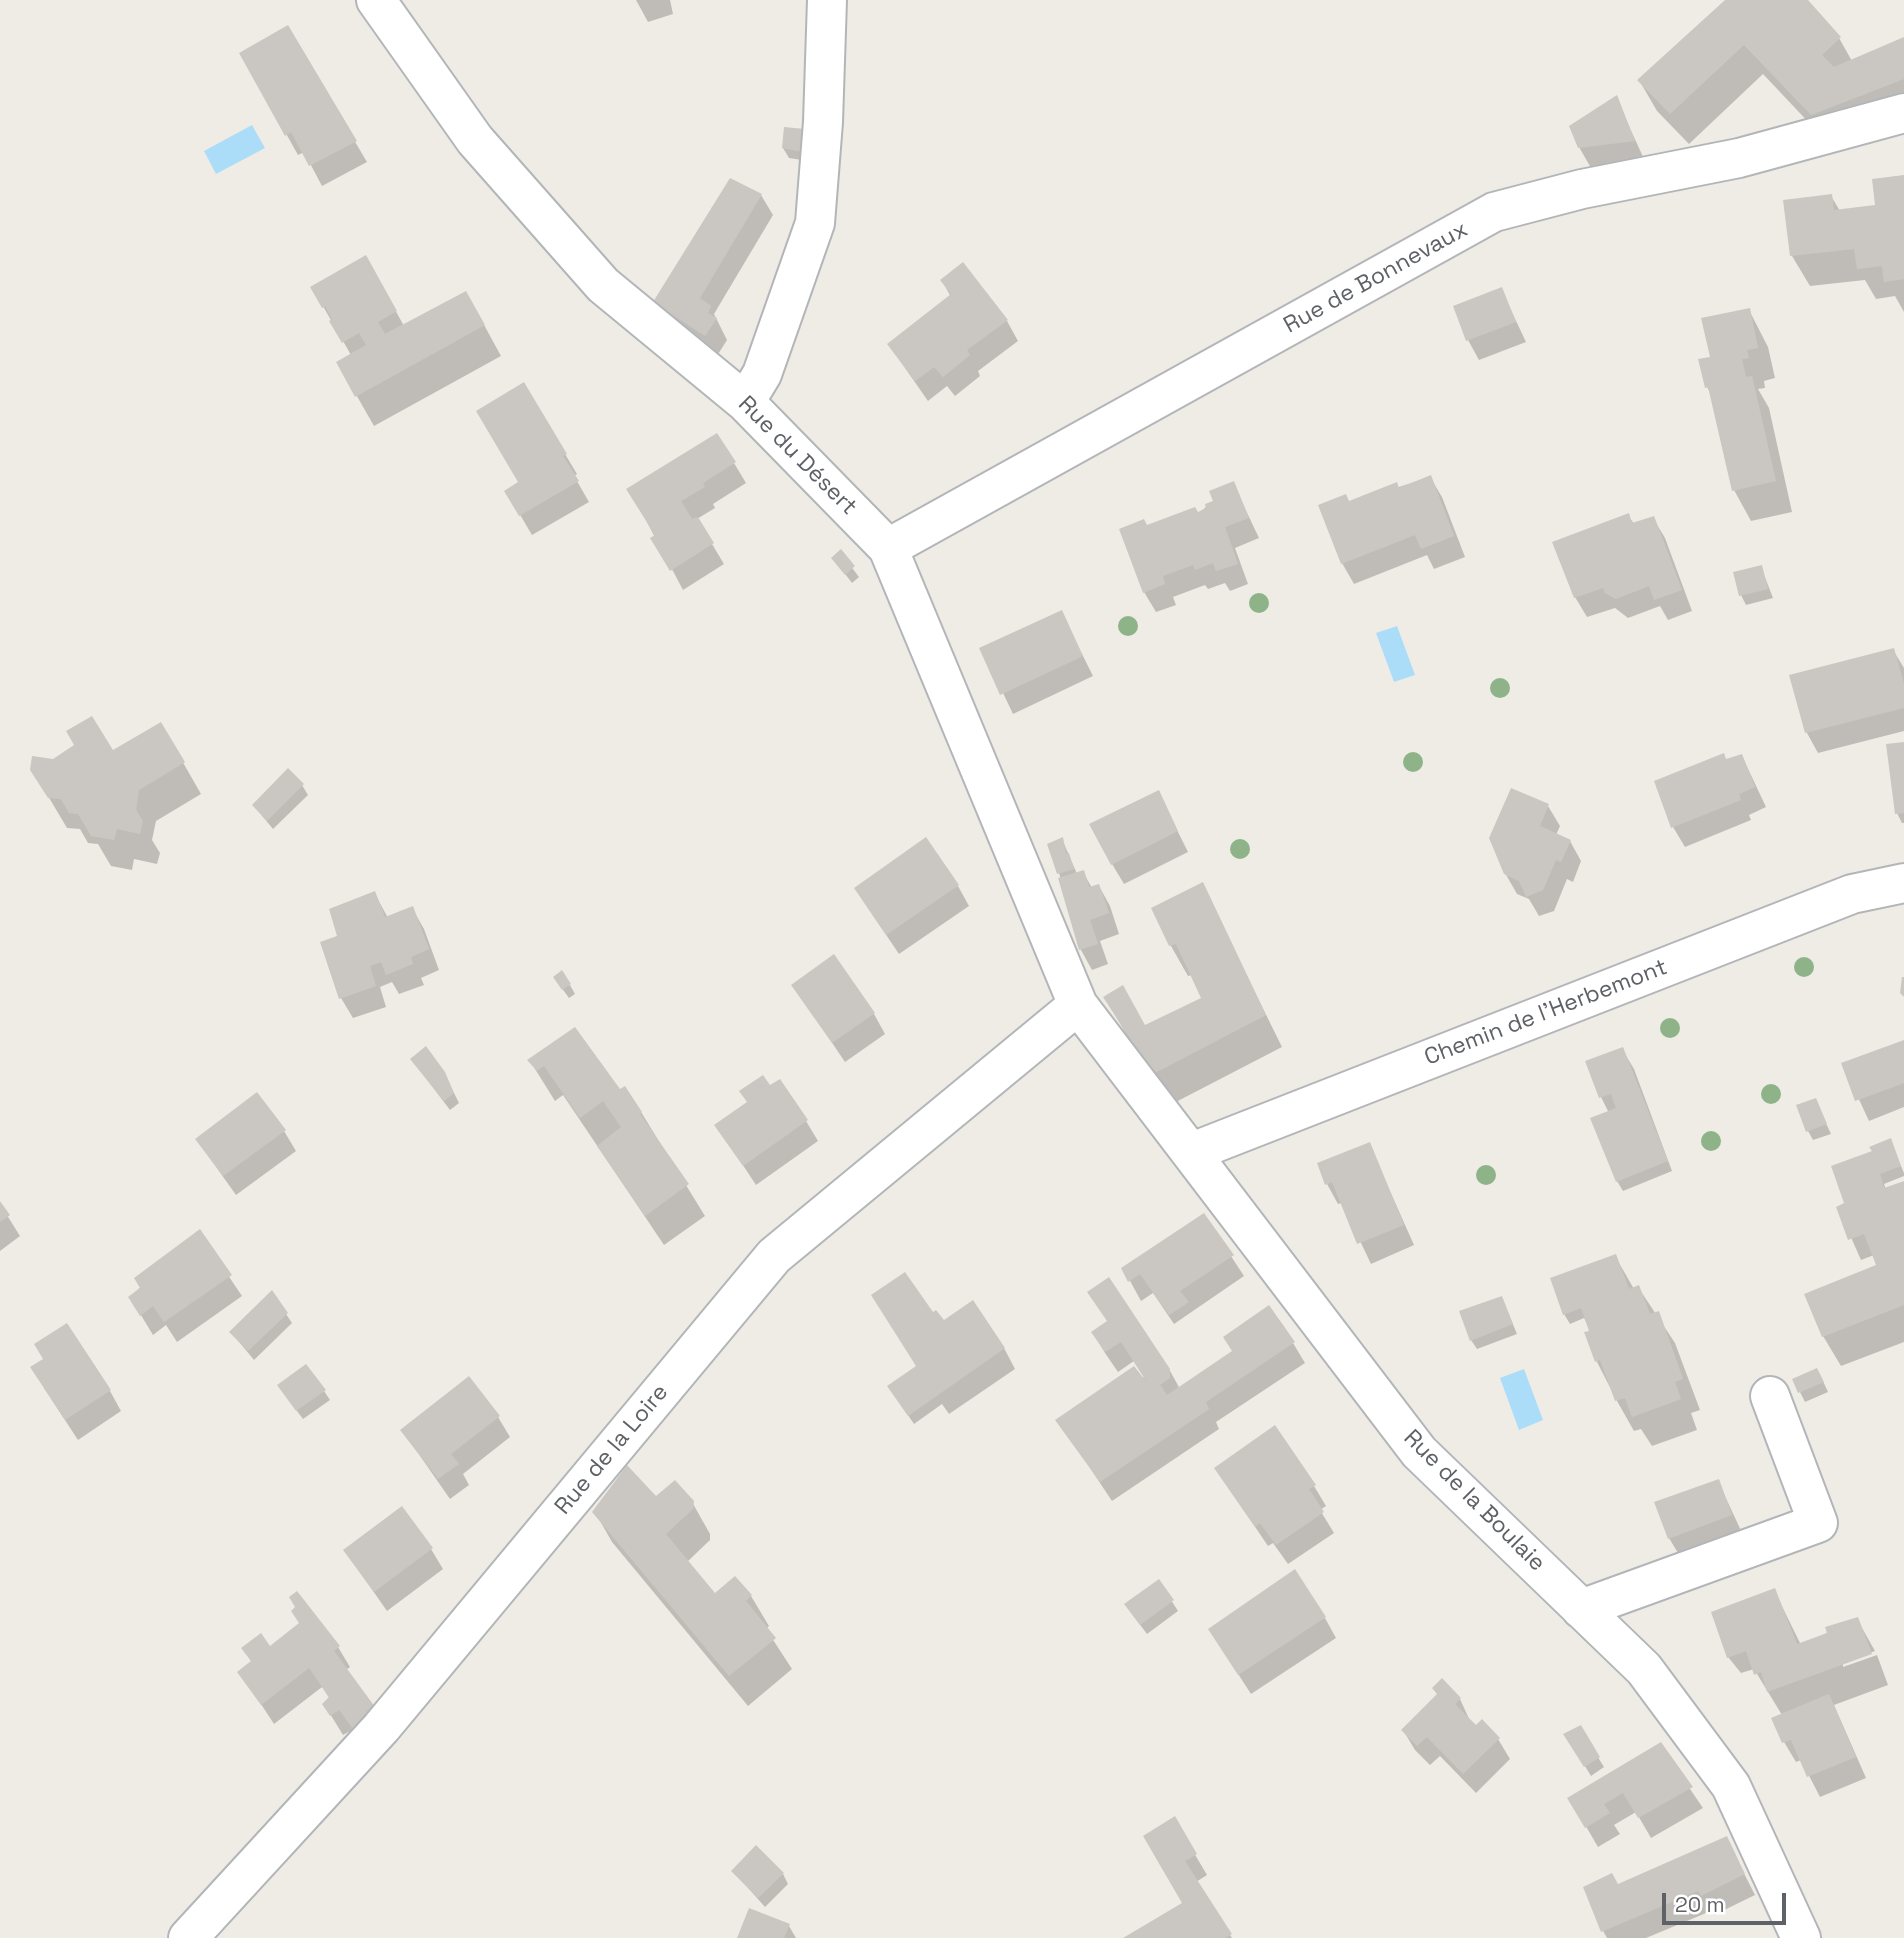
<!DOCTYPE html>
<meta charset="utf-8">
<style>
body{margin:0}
#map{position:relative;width:1904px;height:1938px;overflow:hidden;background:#efece6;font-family:"Space Grotesk",sans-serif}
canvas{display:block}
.scale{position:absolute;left:1662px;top:1893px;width:124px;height:32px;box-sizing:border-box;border:4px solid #5e6165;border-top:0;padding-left:9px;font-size:21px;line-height:24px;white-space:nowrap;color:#5e6165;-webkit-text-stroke:5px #fff;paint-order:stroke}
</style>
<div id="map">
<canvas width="1904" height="1938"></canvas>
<div class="scale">20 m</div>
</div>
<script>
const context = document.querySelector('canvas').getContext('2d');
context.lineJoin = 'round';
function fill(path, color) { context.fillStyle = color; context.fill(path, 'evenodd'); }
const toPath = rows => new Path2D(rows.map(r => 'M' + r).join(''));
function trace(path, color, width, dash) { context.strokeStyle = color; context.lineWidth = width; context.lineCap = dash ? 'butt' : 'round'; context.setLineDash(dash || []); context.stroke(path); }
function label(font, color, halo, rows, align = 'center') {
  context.font = font + ' "Space Grotesk",sans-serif'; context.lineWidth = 7; context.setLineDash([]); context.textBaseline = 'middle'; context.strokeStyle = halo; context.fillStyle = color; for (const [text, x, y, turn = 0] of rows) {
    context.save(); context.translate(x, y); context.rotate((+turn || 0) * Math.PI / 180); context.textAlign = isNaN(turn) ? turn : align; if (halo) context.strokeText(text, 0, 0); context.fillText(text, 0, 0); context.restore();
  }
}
const water = toPath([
 [252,125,265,148,216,174,204,151],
 [1397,626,1415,675,1394,682,1376,633],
 [1524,1369,1543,1420,1519,1430,1500,1378]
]);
const shadow = toPath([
 [636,0,670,0,673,14,648,22],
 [1727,0,1805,0,1839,38,1852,61,1904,39,1904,104,1830,145,1763,74,1689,144,1657,111,1639,80],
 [287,27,367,162,322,186,304,152,298,155,241,53],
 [1616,98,1645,161,1591,168,1579,147],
 [810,140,808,161,789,158,783,148],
 [1904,179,1904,312,1895,296,1876,299,1865,280,1810,286,1792,256,1785,202,1831,196,1840,211,1877,207],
 [761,195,773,215,714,314,727,340,717,356,666,323,655,302],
 [942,281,1007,321,1018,341,978,371,980,376,955,396,947,386,928,401,889,345,951,297],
 [312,287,383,288,404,326,483,323,501,356,374,426,338,363,351,355],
 [1501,289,1526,342,1479,360,1468,340],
 [1749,310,1768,347,1775,378,1764,381,1765,388,1758,389,1769,408,1792,512,1751,521,1734,490,1712,396,1707,387,1712,358],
 [523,384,577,474,574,476,589,502,532,535,506,491,520,482],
 [734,463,746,483,713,504,715,508,697,519,724,564,683,590,640,509],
 [1430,477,1442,497,1465,557,1434,569,1427,555,1354,584,1342,563,1349,503],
 [1233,483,1259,538,1235,548,1248,584,1230,591,1225,583,1208,589,1205,585,1173,597,1176,605,1156,612,1144,592,1147,527,1198,514],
 [1628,515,1634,524,1653,518,1665,538,1692,611,1668,620,1660,606,1628,618,1615,608,1587,617,1575,597],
 [840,552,859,577,852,583,833,558],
 [1761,567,1773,598,1746,605,1741,595],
 [1061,612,1093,676,1013,714,982,649],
 [1893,650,1904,668,1904,731,1818,753,1807,733,1792,677],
 [161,724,201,794,156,821,152,840,160,853,157,864,134,859,132,870,111,866,98,844,88,843,80,829,67,828,32,769,53,761,113,753],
 [1904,743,1904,823,1902,823,1897,813],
 [1742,756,1766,807,1749,815,1751,820,1685,847,1673,827,1727,761],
 [302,785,308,795,273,829,254,806],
 [1158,792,1188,852,1124,884,1112,864],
 [1548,806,1560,826,1556,835,1570,841,1581,861,1573,882,1567,879,1554,911,1539,916,1529,899,1517,894,1505,873],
 [1062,839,1077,874,1083,872,1092,888,1099,886,1110,906,1119,934,1100,941,1108,964,1092,970,1081,950,1059,873],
 [1202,885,1282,1047,1172,1104,1145,1066,1105,998,1145,1027,1203,998,1192,975,1188,976,1171,946,1154,909],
 [958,886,969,906,899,954,868,908],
 [375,894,388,918,412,908,424,929,439,970,421,978,424,985,399,994,392,982,380,987,386,1007,353,1018,341,998,340,937],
 [570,985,575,994,569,998,561,987],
 [793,985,874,1014,885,1034,845,1062],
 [1904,1043,1904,1107,1869,1121,1843,1065],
 [1622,1049,1634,1069,1672,1171,1623,1191,1617,1181,1609,1113,1601,1097],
 [412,1060,444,1073,459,1103,450,1110],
 [530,1061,620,1092,641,1112,705,1216,664,1245,563,1095,555,1101],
 [769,1088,806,1121,818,1141,756,1185,717,1126],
 [1815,1100,1831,1134,1813,1140,1808,1131],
 [284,1131,296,1151,236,1195,197,1140],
 [1890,1141,1904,1173,1904,1176,1884,1184,1886,1190,1904,1183,1904,1342,1841,1366,1823,1336,1879,1266,1874,1255,1861,1260,1838,1208,1847,1204,1874,1152],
 [1369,1144,1414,1245,1371,1264,1342,1203,1338,1204,1327,1184],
 [0,1204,20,1236,0,1251],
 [1204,1215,1244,1276,1174,1324,1153,1293,1141,1301,1123,1268],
 [199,1232,242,1296,177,1342,166,1325,153,1335,130,1297],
 [1615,1256,1634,1289,1638,1287,1675,1343,1700,1410,1691,1413,1697,1430,1652,1446,1641,1429,1634,1431,1617,1401,1597,1362,1586,1334,1592,1332,1584,1318,1570,1324,1564,1314],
 [1502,1298,1517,1334,1477,1349,1471,1340],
 [286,1314,292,1323,254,1360,231,1332],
 [933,1314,943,1323,1004,1348,1015,1369,949,1414,942,1404,914,1424,895,1396,924,1375],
 [1108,1323,1169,1369,1180,1389,1234,1352,1293,1343,1305,1363,1216,1422,1219,1429,1112,1501,1058,1420,1144,1377,1134,1361,1118,1372,1105,1353,1093,1333],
 [1822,1379,1828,1392,1805,1402,1800,1392],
 [44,1388,110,1391,121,1411,78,1440],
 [324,1391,330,1400,303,1419,285,1395],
 [498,1417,510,1437,463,1474,469,1485,450,1499,402,1430],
 [1216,1469,1314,1486,1326,1506,1320,1510,1334,1533,1288,1564,1273,1543,1268,1546],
 [1718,1481,1743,1535,1681,1558,1669,1538],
 [692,1502,710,1534,710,1540,687,1562,714,1595,751,1596,769,1626,766,1629,792,1669,748,1706,612,1542,595,1512],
 [431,1549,443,1569,387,1611,345,1551],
 [1159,1581,1178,1611,1147,1634,1132,1614],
 [1774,1590,1801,1645,1857,1619,1875,1651,1843,1663,1843,1667,1877,1655,1888,1685,1834,1705,1866,1778,1820,1797,1801,1760,1796,1762,1784,1742,1782,1715,1754,1669,1741,1673,1728,1657],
 [1325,1618,1336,1638,1251,1694,1222,1649],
 [338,1647,350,1667,346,1670,367,1749,352,1730,343,1735,324,1704,330,1699,322,1687,274,1724,240,1672,252,1663,244,1649],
 [1460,1699,1470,1721,1498,1739,1510,1759,1476,1793,1440,1756,1430,1765,1415,1750,1403,1730],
 [1580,1728,1604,1767,1591,1776,1566,1735],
 [1660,1745,1703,1808,1651,1838,1636,1812,1614,1825,1620,1834,1598,1847,1570,1799],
 [1174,1819,1207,1875,1196,1882,1232,1938,1127,1938,1184,1903],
 [1726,1838,1755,1895,1714,1915,1711,1911,1646,1938,1607,1938,1603,1931,1618,1886],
 [733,1871,783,1874,788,1884,765,1907],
 [789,1926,796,1938,739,1938]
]);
const building = toPath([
 [1725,0,1808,0,1841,37,1822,55,1834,67,1904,37,1904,79,1811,115,1744,45,1670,114,1637,80],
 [288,25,357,141,309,166,291,132,285,136,239,53],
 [1617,95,1635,141,1578,148,1569,126],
 [784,127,805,129,804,152,782,148],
 [1904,175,1904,279,1884,282,1882,266,1857,269,1854,249,1790,256,1783,200,1832,194,1834,210,1875,205,1872,179],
 [730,178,762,194,700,298,711,306,708,313,717,318,705,336,653,302],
 [366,255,397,311,378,322,385,334,466,291,485,325,355,397,336,362,366,345,359,333,342,343,329,321,332,319,325,306,322,308,310,287],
 [963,262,1008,320,967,350,970,355,943,377,934,367,915,381,887,344,951,294,940,280],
 [1502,287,1516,322,1466,341,1453,306],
 [1750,308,1758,348,1747,350,1749,358,1742,359,1746,377,1752,376,1776,481,1732,491,1708,387,1705,388,1698,359,1710,357,1701,318],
 [524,382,567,454,563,456,579,481,519,516,504,491,518,482,476,411],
 [717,433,736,462,703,483,705,487,681,501,692,519,698,517,714,543,670,571,650,538,655,535,626,489],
 [1431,475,1454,536,1421,549,1415,535,1341,564,1318,505,1346,494,1349,501,1397,482,1399,488],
 [1234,481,1249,518,1225,527,1238,564,1216,571,1213,563,1195,570,1193,565,1163,576,1165,584,1143,593,1119,529,1144,519,1147,525,1195,507,1198,512,1206,508,1205,504,1213,501,1209,491],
 [1629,513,1632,523,1654,516,1682,590,1654,600,1649,586,1616,599,1605,593,1603,588,1574,598,1552,542],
 [841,549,855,566,845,575,831,558],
 [1762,565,1768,589,1739,596,1733,572],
 [1062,610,1083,656,1000,695,979,648],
 [1894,648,1904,684,1904,708,1805,733,1789,675],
 [92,716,113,750,161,722,185,762,139,790,136,810,143,821,140,834,117,829,114,840,91,836,78,814,69,813,61,799,48,798,30,770,32,756,53,759,74,745,66,731],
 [1904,742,1904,813,1895,814,1886,744],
 [1724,753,1726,759,1742,754,1755,787,1739,794,1741,800,1671,828,1654,781],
 [288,768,304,784,267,821,252,805],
 [1511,788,1549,804,1540,826,1571,840,1561,862,1556,860,1543,890,1526,897,1519,881,1504,874,1489,838],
 [1159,790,1178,831,1111,865,1089,824],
 [926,837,959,885,886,935,854,888],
 [1063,837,1066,854,1069,853,1074,869,1057,874,1047,844],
 [1084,870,1089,887,1099,884,1109,913,1090,920,1098,944,1079,950,1058,878],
 [1203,882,1266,1015,1153,1074,1103,997,1123,985,1145,1025,1201,998,1176,944,1169,946,1151,908],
 [375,891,385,917,413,906,429,949,411,957,413,964,386,975,381,962,370,966,376,986,339,999,320,942,337,936,329,909],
 [834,954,875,1013,832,1043,791,985],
 [562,970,571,984,562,990,553,977],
 [1902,977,1904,977,1904,997,1900,993],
 [575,1027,620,1089,625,1086,642,1112,640,1114,689,1184,645,1216,597,1146,621,1127,603,1101,580,1118,544,1066,537,1071,527,1060],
 [1904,1040,1904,1083,1855,1101,1841,1063],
 [426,1046,445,1072,454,1093,444,1101,410,1059],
 [1623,1047,1668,1161,1616,1182,1590,1118,1616,1108,1611,1094,1599,1098,1585,1061],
 [763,1075,770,1085,780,1079,808,1120,743,1166,714,1125,747,1102,739,1091],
 [257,1092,286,1130,223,1176,195,1139],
 [1816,1098,1827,1124,1806,1132,1796,1105],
 [1891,1138,1901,1166,1880,1174,1884,1188,1904,1181,1904,1305,1822,1337,1804,1294,1876,1265,1864,1234,1848,1240,1836,1207,1844,1203,1831,1166,1872,1151,1869,1147],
 [1370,1142,1404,1225,1357,1244,1332,1182,1325,1185,1317,1163],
 [0,1201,10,1215,0,1222],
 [1204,1213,1234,1255,1180,1291,1189,1302,1169,1315,1140,1274,1128,1282,1121,1268],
 [200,1229,232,1275,164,1322,153,1306,140,1316,128,1297,140,1288,134,1278],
 [1616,1254,1629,1289,1639,1285,1650,1314,1659,1311,1683,1379,1675,1382,1681,1399,1632,1417,1625,1398,1615,1401,1600,1360,1595,1362,1584,1332,1589,1331,1581,1308,1563,1315,1550,1278],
 [905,1272,933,1312,936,1310,944,1320,973,1300,1005,1348,908,1416,887,1386,916,1366,871,1295],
 [1109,1277,1170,1369,1170,1378,1160,1385,1167,1395,1232,1351,1223,1337,1269,1305,1295,1342,1206,1402,1209,1409,1100,1482,1055,1420,1134,1366,1148,1384,1121,1342,1105,1352,1091,1332,1107,1321,1087,1292],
 [272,1290,288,1313,248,1351,229,1332],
 [1502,1296,1513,1324,1470,1341,1459,1311],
 [67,1323,111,1390,65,1420,30,1367,43,1359,34,1344],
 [306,1364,326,1390,296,1411,277,1385],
 [1817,1368,1824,1382,1798,1393,1792,1379],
 [469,1376,500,1416,451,1454,459,1464,438,1479,400,1430],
 [1275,1425,1316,1485,1309,1489,1324,1512,1276,1545,1260,1523,1255,1527,1214,1468],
 [627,1465,656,1496,675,1480,694,1501,693,1509,666,1534,715,1593,735,1576,752,1595,746,1601,776,1638,729,1676,592,1512],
 [1719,1479,1732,1515,1668,1539,1654,1502],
 [402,1506,433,1548,374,1592,343,1550],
 [1295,1569,1326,1617,1238,1675,1208,1629],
 [1159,1579,1174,1600,1140,1625,1124,1604],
 [1775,1588,1797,1644,1827,1633,1825,1627,1858,1617,1872,1654,1767,1692,1761,1672,1754,1675,1746,1651,1727,1658,1711,1612],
 [297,1591,340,1646,334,1651,378,1711,354,1730,339,1710,330,1716,322,1704,329,1697,309,1668,261,1705,237,1672,251,1661,241,1648,261,1633,270,1646,299,1623,291,1611,295,1607,289,1597],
 [1442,1678,1461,1698,1455,1704,1476,1725,1482,1719,1500,1738,1463,1774,1427,1737,1417,1746,1401,1730,1437,1694,1432,1688],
 [1829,1694,1856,1757,1807,1777,1791,1740,1782,1743,1771,1718],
 [1581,1725,1600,1757,1584,1767,1563,1734],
 [1661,1742,1693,1787,1638,1818,1623,1793,1604,1804,1610,1813,1585,1828,1567,1798],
 [1175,1816,1197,1854,1185,1861,1232,1934,1225,1938,1123,1938,1182,1903,1143,1836],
 [1727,1836,1745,1874,1701,1896,1698,1891,1601,1932,1583,1887,1612,1873,1618,1884],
 [756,1845,784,1873,758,1898,731,1871],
 [749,1908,790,1924,784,1938,737,1938]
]);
const minor = toPath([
 [376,0,475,140,603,285,745,402,888,548,1078,1005,1419,1452,1644,1669,1731,1786,1801,1938],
 [745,402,762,374,815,223,823,122,827,0],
 [888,548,1494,212,1582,189,1739,158,1904,113],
 [1192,1152,1852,894,1904,883],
 [1581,1609,1818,1523,1770,1396],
 [188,1938,381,1728,774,1256,1078,1005]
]);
const trees = [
 [1259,603],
 [1128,626],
 [1500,688],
 [1413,762],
 [1240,849],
 [1804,967],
 [1670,1028],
 [1771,1094],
 [1711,1141],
 [1486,1175]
];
const streetNames = [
 ["Rue de Bonnevaux",1376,278,-29],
 ["Rue du Désert",797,456,45],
 ["Chemin de l'Herbemont",1546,1013,-21],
 ["Rue de la Loire",612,1450,-50],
 ["Rue de la Boulaie",1474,1501,45]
];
fill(water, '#acddf8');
fill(shadow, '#0003');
fill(building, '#cac7c2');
trace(minor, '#b3b6b9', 42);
trace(minor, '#fff', 38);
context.fillStyle = '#8eb389';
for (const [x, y] of trees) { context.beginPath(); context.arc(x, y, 10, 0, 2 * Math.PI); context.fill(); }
label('23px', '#5e6165', '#fff', streetNames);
</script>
